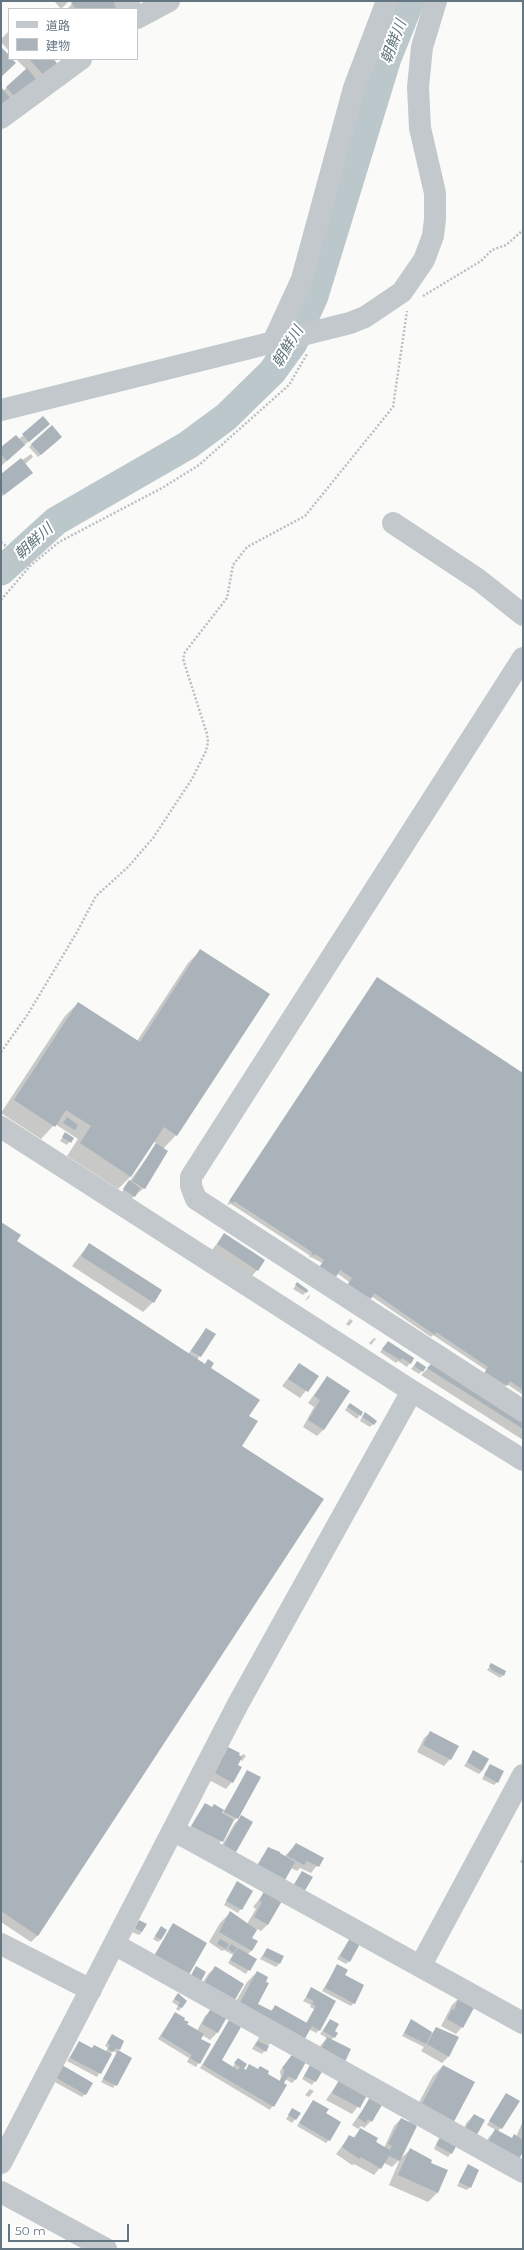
<!DOCTYPE html>
<meta charset="utf-8">
<style>
body{margin:0}
#map{position:relative;width:524px;height:2250px;overflow:hidden;background:#fafaf8;font-family:Montserrat,"Noto Sans JP",sans-serif}
canvas{display:block}
.frame{position:absolute;inset:0;border:2px solid #657683;pointer-events:none}
.legend{position:absolute;left:8px;top:8px;width:130px;height:52px;box-sizing:border-box;background:#fff;border:1px solid #c1c8cd;margin:0;padding:5px 7px;list-style:none;font-size:12px;color:#657683}
.legend li{display:flex;align-items:center;gap:8px;height:20px}
.legend b{width:20px;border:1px solid #c1c8cd}
.scale{position:absolute;left:8px;top:2224px;width:121px;height:18px;box-sizing:border-box;border:2px solid #657683;border-top:0;padding-left:5px;font-size:12px;line-height:14px;white-space:nowrap;color:#657683;-webkit-text-stroke:3px #fff;paint-order:stroke}
</style>
<div id="map">
<canvas width="524" height="2250"></canvas>
<div class="frame"></div>
<ul class="legend">
<li><b style="height:5px;background:#c3c8cc"></b>道路</li>
<li><b style="height:11px;background:#aab3b9"></b>建物</li>
</ul>
<div class="scale">50 m</div>
</div>
<script>
const context = document.querySelector('canvas').getContext('2d');
context.lineJoin = 'round';
function fill(path, color) { context.fillStyle = color; context.fill(path, 'evenodd'); }
const toPath = rows => new Path2D(rows.map(r => 'M' + r).join(''));
function trace(path, color, width, dash) { context.strokeStyle = color; context.lineWidth = width; context.lineCap = dash ? 'butt' : 'round'; context.setLineDash(dash || []); context.stroke(path); }
function label(font, color, halo, rows, align = 'center') {
  context.font = font + ' Montserrat,"Noto Sans JP",sans-serif'; context.lineWidth = 4; context.setLineDash([]); context.textBaseline = 'middle'; context.strokeStyle = halo; context.fillStyle = color; for (const [text, x, y, turn = 0] of rows) {
    context.save(); context.translate(x, y); context.rotate((+turn || 0) * Math.PI / 180); context.textAlign = isNaN(turn) ? turn : align; if (halo) context.strokeText(text, 0, 0); context.fillText(text, 0, 0); context.restore();
  }
}
const shadow = toPath([
 [54,1,69,1,61,9],
 [75,1,122,9,67,9],
 [9,31,9,51,1,42,1,39],
 [16,59,52,59,58,67,15,105,11,100,1,110,1,88,3,91,27,70],
 [43,418,45,427,1,466,1,449,19,439],
 [58,440,38,457,29,447,32,444],
 [31,454,33,457,25,464,28,476,1,497,1,475],
 [201,950,176,1135,163,1149,167,1152,144,1188,131,1199,121,1193,157,1144,153,1141,131,1176,118,1189,67,1156,78,1139,55,1124,41,1139,1,1113,65,1016,78,1003,137,1041,188,963],
 [377,978,523,1074,523,1395,507,1384,503,1388,483,1375,486,1370,433,1335,431,1337,371,1296,367,1301,346,1288,349,1282,337,1273,317,1271,322,1263,311,1257,310,1258,309,1255,231,1204,227,1205],
 [65,1134,72,1138,67,1145,60,1141],
 [1,1223,16,1241,188,1354,206,1329,214,1334,197,1360,204,1365,208,1360,241,1446,38,1935,31,1942,1,1922],
 [224,1235,257,1270,251,1277,211,1251],
 [89,1244,153,1302,143,1312,72,1266],
 [297,1284,306,1292,303,1295,293,1289],
 [310,1294,309,1298,305,1301,307,1298],
 [350,1319,353,1321,349,1326,346,1324],
 [374,1338,376,1339,374,1341,371,1345,369,1343],
 [388,1342,413,1359,407,1367,398,1361,396,1363,380,1352],
 [417,1362,422,1371,419,1374,411,1369],
 [299,1364,317,1377,300,1398,282,1386],
 [431,1365,523,1423,523,1440,421,1375],
 [327,1377,324,1429,317,1436,303,1427,314,1407,308,1403],
 [350,1404,362,1412,357,1419,345,1410],
 [362,1417,373,1424,370,1427,360,1421],
 [491,1665,503,1675,500,1678,487,1670],
 [431,1732,450,1759,444,1766,417,1752,424,1738],
 [474,1751,482,1771,479,1774,464,1766],
 [243,1754,246,1756,242,1761,239,1759,232,1782,226,1789,209,1780,221,1755,240,1757],
 [490,1765,497,1782,494,1785,482,1779],
 [248,1771,237,1818,233,1821,219,1844,189,1830,205,1804,222,1814],
 [242,1817,252,1823,235,1852,229,1858,218,1852,235,1823],
 [296,1844,323,1858,311,1873,300,1868,297,1871,291,1868,255,1868,268,1848,284,1857],
 [523,1857,523,1864,520,1862],
 [237,1883,252,1891,238,1913,224,1905],
 [265,1892,268,1924,261,1931,257,1929,251,1938,252,1950,247,1955,255,1959,246,1974,228,1963,233,1955,224,1950,222,1951,209,1942,220,1923,230,1913,247,1924,256,1909,253,1907],
 [139,1921,142,1932,139,1935,132,1932],
 [173,1924,183,1980,151,1961],
 [161,1927,161,1939,158,1942,153,1939],
 [351,1937,349,1961,346,1964,337,1959],
 [267,1949,279,1964,276,1967,260,1959],
 [337,1966,344,1975,354,2003,351,2006,322,1991],
 [215,1968,243,1984,196,1994,208,1974],
 [257,1972,257,2004,270,2011,275,2007,306,2023,314,2009,310,2007,311,2005,303,2001,312,1989,335,2001,319,2030,316,2033,309,2029,271,2042,262,2054,252,2049,260,2036,234,2005,247,1982],
 [178,1994,185,2001,179,2011,176,2009,178,2006,172,2002],
 [459,1998,462,2027,456,2034,441,2026,452,2005],
 [211,2010,225,2019,217,2033,210,2040,202,2035,200,2039,210,2045,196,2067,187,2062,189,2058,158,2039,175,2013,186,2024,197,2031,205,2016],
 [330,2020,334,2037,313,2060,321,2045,327,2038,320,2034],
 [229,2021,220,2061,232,2068,238,2060,245,2071,249,2065,279,2082,281,2077,280,2071,291,2057,295,2080,292,2083,285,2079,282,2084,285,2085,270,2110,200,2068],
 [411,2021,432,2033,436,2029,448,2057,442,2063,421,2051,424,2047,402,2036],
 [112,2035,119,2049,117,2051,131,2058,113,2088,101,2082,117,2053,113,2051,110,2054,97,2077,67,2061,79,2042,92,2049,105,2052,108,2048,105,2046],
 [311,2064,322,2070,312,2085,302,2079],
 [443,2066,451,2153,448,2157,434,2149,439,2138,416,2125,399,2160,392,2167,384,2163,374,2175,354,2164,352,2165,336,2154,350,2136,353,2138,360,2130,384,2148,394,2126,401,2119,408,2123,433,2076],
 [59,2070,85,2094,82,2097,53,2081],
 [339,2081,366,2096,352,2114,326,2100],
 [310,2089,314,2091,309,2097,305,2095],
 [506,2094,501,2128,498,2131,511,2139,514,2136,516,2137,523,2121,523,2150,480,2153,489,2137,496,2130,487,2125],
 [371,2098,371,2121,364,2128,361,2126,358,2129,352,2125],
 [313,2101,325,2113,329,2140,326,2143,297,2126],
 [293,2109,300,2113,292,2123,286,2119],
 [474,2115,484,2121,457,2141,467,2122],
 [410,2150,430,2163,438,2192,428,2202,389,2185,400,2159],
 [468,2165,470,2187,467,2190,457,2186]
]);
const river = toPath([
 [1,571,56,521,188,445,226,417,272,372,293,343,314,296,387,58,410,1]
]);
const building = toPath([
 [74,1,119,1,123,9,76,9,71,3],
 [1,47,9,55,9,59,12,59,16,63,1,77],
 [29,59,54,59,59,67,47,79],
 [27,68,40,84,19,102,6,87],
 [1,87,12,100,1,110],
 [43,416,50,424,29,442,22,434],
 [52,425,62,437,41,455,31,444],
 [16,435,25,445,7,461,1,454,1,447],
 [21,458,33,473,4,495,1,491,1,474],
 [200,949,270,994,177,1136,164,1127,131,1177,80,1143,91,1126,66,1110,55,1127,14,1100,78,1002,140,1042],
 [377,977,523,1073,523,1390,510,1381,507,1386,485,1372,488,1367,436,1332,435,1335,374,1293,371,1299,348,1284,352,1278,340,1270,336,1277,319,1268,324,1260,315,1254,314,1256,311,1253,312,1252,234,1201,233,1203,229,1201],
 [67,1117,78,1125,75,1130,63,1123],
 [65,1132,74,1138,71,1143,62,1137],
 [156,1143,168,1151,145,1189,132,1181],
 [129,1180,140,1188,135,1197,123,1189],
 [1,1222,21,1235,17,1241,205,1364,208,1359,214,1363,211,1368,260,1400,249,1416,258,1421,242,1446,324,1499,38,1936,1,1911],
 [224,1233,265,1260,258,1271,217,1244],
 [89,1243,162,1290,154,1303,81,1256],
 [297,1282,308,1290,307,1293,295,1285],
 [206,1328,216,1334,201,1357,191,1351],
 [388,1341,414,1358,411,1364,402,1358,400,1360,382,1349],
 [417,1361,426,1367,423,1372,414,1366],
 [299,1363,319,1376,308,1392,288,1379],
 [431,1364,523,1422,523,1429,427,1368],
 [327,1376,350,1391,324,1430,308,1420,320,1400,314,1396],
 [350,1403,363,1412,361,1416,349,1408,347,1407],
 [365,1412,377,1421,374,1425,362,1417],
 [491,1663,506,1671,504,1676,492,1670,489,1666],
 [430,1731,459,1746,451,1760,423,1745],
 [228,1747,240,1753,239,1755,242,1757,238,1765,242,1767,233,1783,215,1773],
 [473,1750,489,1759,482,1771,467,1762],
 [490,1764,504,1771,498,1783,484,1775],
 [247,1770,261,1777,238,1819,224,1812],
 [205,1803,212,1807,214,1804,224,1810,222,1813,234,1820,223,1842,191,1826],
 [241,1815,253,1822,236,1852,224,1845],
 [296,1843,324,1858,319,1867,307,1861,304,1865,287,1856],
 [268,1847,280,1852,280,1853,295,1862,285,1880,258,1865],
 [302,1871,313,1877,304,1892,293,1886],
 [237,1881,253,1891,242,1910,226,1901],
 [264,1891,282,1901,268,1925,254,1917,262,1902,259,1901],
 [230,1911,257,1930,252,1938,258,1941,252,1951,219,1932],
 [139,1920,147,1924,142,1932,135,1928],
 [173,1923,207,1943,187,1978,153,1958],
 [161,1926,167,1930,161,1940,155,1936],
 [351,1936,361,1942,350,1962,340,1956],
 [220,1939,229,1944,226,1949,217,1944],
 [231,1944,237,1948,234,1953,228,1949],
 [238,1948,257,1959,250,1971,230,1960],
 [267,1948,284,1956,280,1964,263,1956],
 [337,1964,348,1970,345,1975,364,1985,355,2004,325,1988],
 [196,1966,206,1972,199,1985,189,1979],
 [215,1966,244,1984,232,2005,202,1987],
 [257,1971,268,1977,266,1982,269,1983,258,2004,272,2011,275,2005,307,2023,316,2006,312,2004,314,2001,306,1997,311,1987,336,2001,320,2031,312,2026,302,2044,237,2008],
 [178,1993,187,2001,182,2008,178,2006,180,2002,174,1999],
 [459,1997,475,2006,463,2028,447,2019,452,2009,454,2010],
 [211,2008,227,2017,218,2033,202,2024],
 [175,2012,185,2018,184,2020,189,2022,187,2024,204,2034,201,2039,211,2044,200,2064,190,2058,192,2055,161,2036],
 [330,2019,339,2024,335,2031,338,2033,335,2038,323,2031],
 [411,2019,432,2032,426,2044,404,2033],
 [229,2020,241,2027,222,2060,238,2070,240,2067,234,2063,238,2058,247,2064,244,2069,246,2070,249,2064,258,2069,260,2066,269,2071,268,2074,280,2081,284,2073,284,2069,282,2068,294,2052,307,2060,296,2080,288,2076,284,2083,287,2085,274,2107,203,2065],
 [436,2027,459,2037,449,2057,427,2044],
 [112,2034,124,2041,120,2050,116,2048,113,2052,108,2049,110,2045,107,2043],
 [327,2037,351,2049,343,2066,319,2053],
 [79,2041,92,2048,94,2045,112,2054,101,2074,70,2058],
 [258,2041,269,2046,266,2052,255,2045],
 [118,2050,132,2058,117,2086,103,2079],
 [311,2063,323,2070,316,2082,304,2076],
 [62,2065,93,2083,86,2095,55,2077],
 [443,2065,475,2082,450,2129,418,2111],
 [339,2080,367,2095,360,2108,332,2093],
 [506,2093,520,2101,502,2129,489,2121],
 [370,2097,382,2105,372,2122,368,2119,366,2123,358,2118],
 [313,2100,329,2109,326,2113,341,2122,330,2141,299,2123],
 [292,2108,301,2113,296,2120,288,2115],
 [474,2114,485,2120,474,2140,462,2134],
 [401,2118,417,2126,400,2161,389,2156,381,2169,361,2157,359,2159,342,2147,349,2135,355,2138,360,2128,378,2138,376,2142,390,2150,392,2146,388,2144],
 [495,2129,512,2138,514,2134,523,2140,523,2152,517,2163,486,2146],
 [442,2135,458,2143,452,2154,436,2145],
 [410,2148,432,2160,431,2163,448,2170,438,2193,398,2175],
 [468,2164,479,2170,471,2188,459,2182]
]);
const path = toPath([
 [423,296,481,261,492,250,506,245,523,230],
 [1,542,30,566],
 [1,600,30,566,59,542,162,488,199,465,289,385,307,354],
 [1,1052,28,1014,77,932,96,896,128,867,153,838,192,779,206,751,208,742,207,734,183,659,185,652,227,598,233,565,247,547,305,516,393,407,407,311]
]);
const minor = toPath([
 [125,1,131,9],
 [137,18,169,1],
 [1,118,81,59],
 [273,342,302,279,354,88,387,1],
 [1,410,350,323,365,317,402,292,424,260,433,236,435,219,435,193,420,128,418,87,422,47,436,1],
 [393,523,479,580,523,615],
 [523,658,191,1177,191,1186,196,1199,523,1411],
 [1,1127,412,1391,523,1460],
 [173,1830,523,2023],
 [1,1944,91,1990],
 [114,1944,523,2172],
 [421,1965,523,1775],
 [1,2163,238,1704,412,1391],
 [1,2192,106,2249]
]);
const waterNames = [
 ["朝鮮川",394,42,-69],
 ["朝鮮川",288,347,-59],
 ["朝鮮川",34,542,-42]
];
fill(shadow, '#0003');
trace(river, '#bbc7cb', 29);
fill(building, '#aab3b9');
trace(path, '#bbbfc2', 2.5, [2, 2]);
trace(minor, '#c3c8cc', 22);
label('italic 15px', '#60757c', '#fff', waterNames);
</script>
